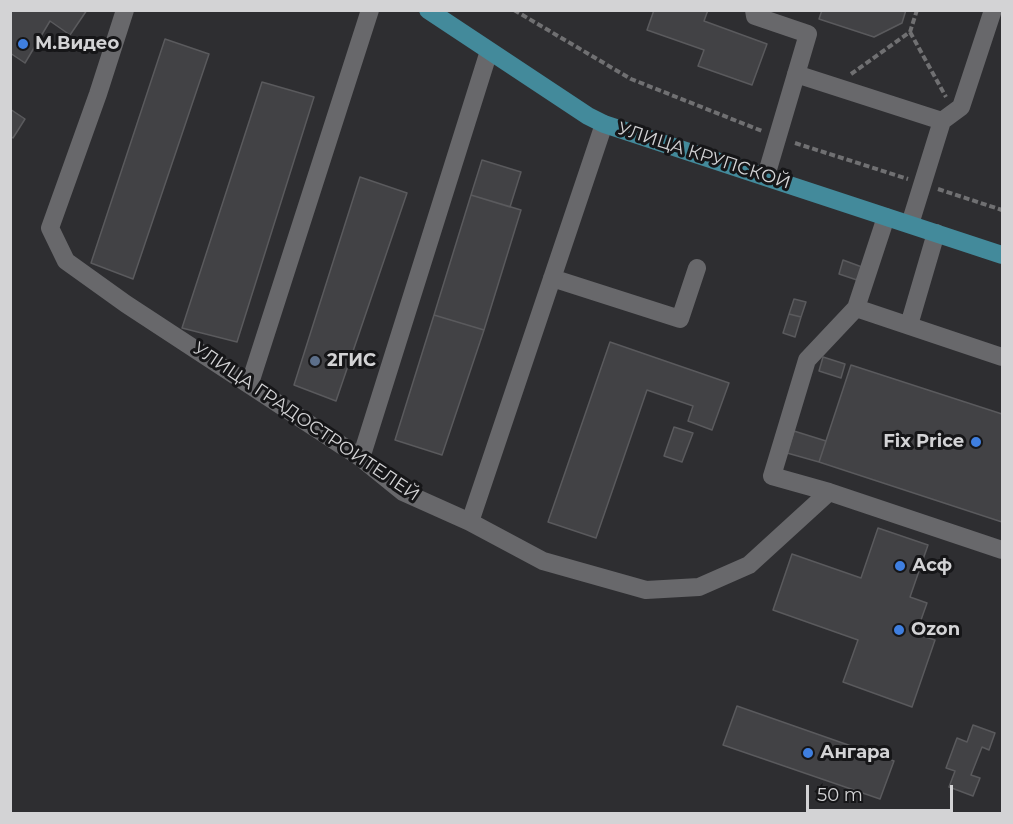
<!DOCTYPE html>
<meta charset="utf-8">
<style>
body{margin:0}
#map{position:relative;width:1013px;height:824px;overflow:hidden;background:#2e2e31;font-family:Montserrat,sans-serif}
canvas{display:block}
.frame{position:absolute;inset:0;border:12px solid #d3d3d5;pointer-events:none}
.scale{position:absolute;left:806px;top:785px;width:147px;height:27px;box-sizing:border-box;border:3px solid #d3d3d5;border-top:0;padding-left:8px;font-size:18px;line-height:21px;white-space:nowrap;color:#d3d3d5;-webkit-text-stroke:4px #161618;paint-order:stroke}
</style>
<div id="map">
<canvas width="1013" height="824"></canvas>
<div class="frame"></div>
<div class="scale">50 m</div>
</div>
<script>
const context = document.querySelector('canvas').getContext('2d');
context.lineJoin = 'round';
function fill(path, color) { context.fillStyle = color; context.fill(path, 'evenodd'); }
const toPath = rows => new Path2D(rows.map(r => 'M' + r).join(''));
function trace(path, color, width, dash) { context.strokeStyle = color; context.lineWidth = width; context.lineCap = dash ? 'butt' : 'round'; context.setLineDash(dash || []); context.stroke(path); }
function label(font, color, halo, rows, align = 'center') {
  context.font = font + ' Montserrat,sans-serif'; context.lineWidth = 6; context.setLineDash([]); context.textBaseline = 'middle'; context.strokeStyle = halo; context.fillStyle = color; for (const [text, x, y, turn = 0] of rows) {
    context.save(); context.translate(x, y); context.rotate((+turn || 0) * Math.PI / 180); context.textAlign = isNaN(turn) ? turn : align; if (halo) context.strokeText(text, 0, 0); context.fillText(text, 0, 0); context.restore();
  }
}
const building = toPath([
 [10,10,87,10,70,35,50,21,25,63,10,53,10,10],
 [654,10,708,10,704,21,767,44,752,85,698,66,704,50,647,30,654,10],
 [822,10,906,10,902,23,874,37,819,19,822,10],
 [165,39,209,54,133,279,91,263,165,39],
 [262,82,314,97,237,342,182,328,262,82],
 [10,109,25,119,13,138,10,136,10,109],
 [482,160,521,172,510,207,471,195,482,160],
 [360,177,407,193,336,401,294,385,360,177],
 [471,195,521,210,484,330,434,315,471,195],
 [843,260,862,267,857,280,839,274,843,260],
 [794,299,806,302,801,317,789,314,794,299],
 [789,314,801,317,795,337,783,333,789,314],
 [434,315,484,330,442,455,395,440,434,315],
 [610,342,729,383,712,430,688,421,693,406,647,390,596,538,548,522,610,342],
 [823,357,845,364,841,378,819,371,823,357],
 [851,365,1002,414,1002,522,819,462,851,365],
 [674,427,693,433,682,462,664,456,674,427],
 [794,431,826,441,819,462,787,453,794,431],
 [878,528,928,545,910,597,927,603,916,634,935,640,912,707,843,682,858,640,773,610,792,554,861,578,878,528],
 [737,706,894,761,880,799,723,745,737,706],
 [973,725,995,733,989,750,982,747,971,775,980,778,973,796,949,787,955,771,946,768,957,738,967,742,973,725]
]);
const path = toPath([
 [514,10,631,79,762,131],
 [910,32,946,97],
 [851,74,910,32,917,10],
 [795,143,908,179],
 [938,189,1002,210]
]);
const minor = toPath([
 [125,10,98,94,50,228,66,261,126,304,361,458,403,492,470,522,604,124],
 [754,10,755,16,808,34,766,176],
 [796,74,942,121,910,224],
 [942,121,961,107,993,10],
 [886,217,856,308,1002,357],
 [552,278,680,319,697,268],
 [909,325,936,233],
 [250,383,370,10],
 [361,458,489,51],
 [829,492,772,476,807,360,856,308],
 [470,522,543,561,646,590,699,587,749,565,829,492,1002,550]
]);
const major = toPath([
 [428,10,588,116,604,124,1002,255]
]);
const markers = [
 [23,44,6,"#3f7fe0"],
 [315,361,6,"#5c6f8a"],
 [976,442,6,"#3f7fe0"],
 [900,566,6,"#3f7fe0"],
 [899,630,6,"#3f7fe0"],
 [808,753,6,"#3f7fe0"]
];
const poiNames = [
 ["М.Видео",35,44],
 ["2ГИС",327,361],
 ["Fix Price",964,442,"right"],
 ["Асф",912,566],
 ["Ozon",911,630],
 ["Ангара",820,753]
];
const streetNames = [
 ["УЛИЦА КРУПСКОЙ",704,156,18],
 ["УЛИЦА ГРАДОСТРОИТЕЛЕЙ",306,422,34]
];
fill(building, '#424245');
trace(building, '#5a5a5d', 1.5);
trace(path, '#707072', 4, [6, 3]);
trace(minor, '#68686b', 18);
trace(major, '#438a9b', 18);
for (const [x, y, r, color] of markers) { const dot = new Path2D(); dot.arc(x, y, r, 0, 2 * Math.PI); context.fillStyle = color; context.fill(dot); trace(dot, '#161618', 2); }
label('bold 18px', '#d3d3d5', '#161618', poiNames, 'left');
label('18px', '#d3d3d5', '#161618', streetNames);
</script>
